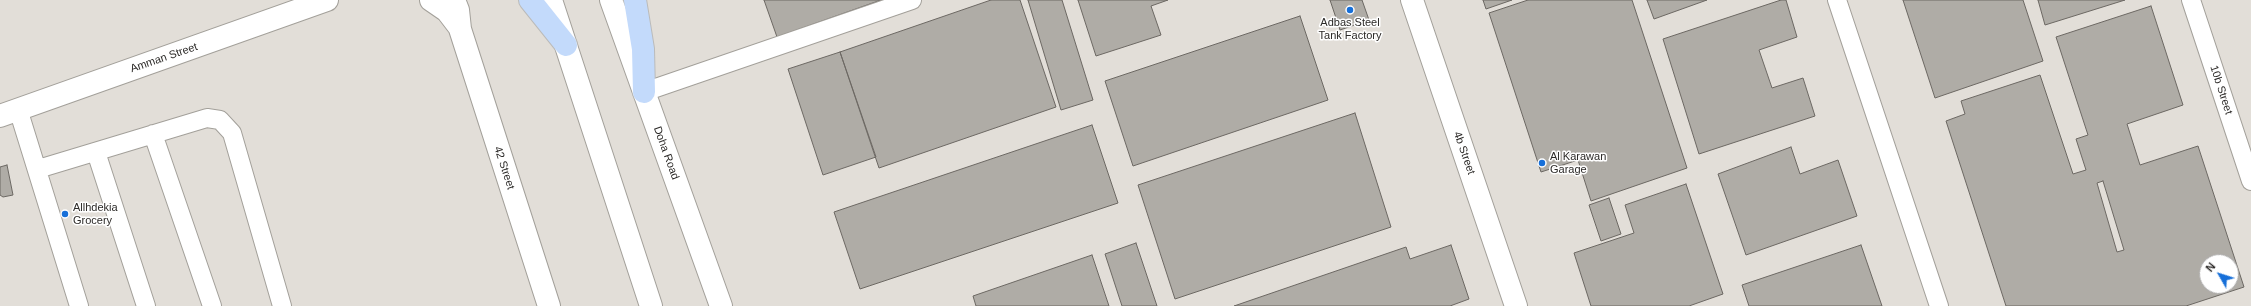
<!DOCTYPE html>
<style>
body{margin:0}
#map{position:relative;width:2251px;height:306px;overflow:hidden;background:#e2ded8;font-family:Helvetica,sans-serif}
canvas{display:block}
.north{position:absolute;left:2199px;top:254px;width:40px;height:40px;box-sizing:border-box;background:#fff;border:1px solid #aaa9a9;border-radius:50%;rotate:309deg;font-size:11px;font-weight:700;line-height:16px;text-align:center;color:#2b2927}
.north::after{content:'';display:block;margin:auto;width:14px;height:18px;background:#166fd9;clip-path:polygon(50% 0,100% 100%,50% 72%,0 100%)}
</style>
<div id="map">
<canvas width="2251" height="306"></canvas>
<div class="north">N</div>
</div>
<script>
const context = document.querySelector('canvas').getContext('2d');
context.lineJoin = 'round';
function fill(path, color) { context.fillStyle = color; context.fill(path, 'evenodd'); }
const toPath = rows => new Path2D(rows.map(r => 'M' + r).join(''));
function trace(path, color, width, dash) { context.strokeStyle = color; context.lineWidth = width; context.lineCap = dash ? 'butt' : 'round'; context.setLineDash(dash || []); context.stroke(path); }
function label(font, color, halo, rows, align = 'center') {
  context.font = font + ' Helvetica,sans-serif'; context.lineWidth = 3; context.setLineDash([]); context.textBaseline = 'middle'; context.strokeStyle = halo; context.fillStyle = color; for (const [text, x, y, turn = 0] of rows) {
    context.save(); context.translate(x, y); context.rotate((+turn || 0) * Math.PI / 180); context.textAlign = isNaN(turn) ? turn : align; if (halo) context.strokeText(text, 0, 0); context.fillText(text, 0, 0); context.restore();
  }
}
const building = toPath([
 [764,0,881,0,777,37,764,0],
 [991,0,1020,0,1056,107,879,168,840,52,991,0],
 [1028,0,1062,0,1093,100,1061,110,1028,0],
 [1078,0,1168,0,1151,6,1161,35,1096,56,1078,0],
 [1330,0,1362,0,1369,20,1340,30,1330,0],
 [1483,0,1512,0,1486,9,1483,0],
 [1528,0,1632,0,1687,168,1591,201,1578,160,1541,172,1489,13,1528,0],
 [1647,0,1707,0,1654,19,1647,0],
 [1781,0,1786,0,1797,37,1759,50,1772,88,1803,78,1815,116,1699,154,1663,39,1781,0],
 [1903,0,2023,0,2043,61,1935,98,1903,0],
 [2038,0,2125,0,2045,25,2038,0],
 [2151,6,2183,105,2127,124,2140,165,2198,146,2244,287,2186,306,2006,306,1946,121,1965,114,1961,101,2040,75,2073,174,2086,170,2076,139,2088,135,2056,37,2151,6],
 [2103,181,2124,250,2117,252,2097,183,2103,181],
 [2207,262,2231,262,2231,286,2207,286,2207,262],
 [1300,16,1328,100,1133,166,1105,81,1300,16],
 [840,52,876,157,823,175,788,69,840,52],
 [1355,113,1391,227,1175,299,1138,185,1355,113],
 [1092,125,1118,203,860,289,834,212,1092,125],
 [1791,147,1800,174,1838,160,1857,216,1746,255,1718,174,1791,147],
 [7,165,13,195,3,197,0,195,0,167,7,165],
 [1686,184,1723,294,1689,306,1591,306,1574,253,1634,233,1625,205,1686,184],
 [1609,198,1621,234,1601,241,1589,205,1609,198],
 [1136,243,1157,306,1122,306,1105,254,1136,243],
 [1451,245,1469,299,1450,306,1234,306,1406,247,1410,259,1451,245],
 [1861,245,1882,306,1749,306,1742,285,1861,245],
 [1092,255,1109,306,976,306,973,296,1092,255]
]);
const lane = toPath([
 [1837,0,1939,306],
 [2191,0,2251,181],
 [644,92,912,0],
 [18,109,79,306],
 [153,134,212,306],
 [96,152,146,306],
 [38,169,207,118,220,120,232,133,282,306]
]);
const street = toPath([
 [431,0,447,11,460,28],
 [454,0,458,10,460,29,549,306],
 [1412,0,1516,306],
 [0,116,327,0]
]);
const secondary = toPath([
 [551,0,651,306],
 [611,0,721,306]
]);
const primary = toPath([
 [530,0,566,45],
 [635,0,643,49,644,92]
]);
const markers = [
 [1350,10,4,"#166fd9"],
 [1542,163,4,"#166fd9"],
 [65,214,4,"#166fd9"]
];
const poiNames = [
 ["Adbas Steel",1350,23,"center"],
 ["Tank Factory",1350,36,"center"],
 ["Al Karawan",1550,157],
 ["Garage",1550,170],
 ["Allhdekia",73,208],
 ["Grocery",73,221]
];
const streetNames = [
 ["Amman Street",164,58,-19],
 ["10b Street",2221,90,72],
 ["Doha Road",666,153,70],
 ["4b Street",1464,153,71],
 ["42 Street",504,168,72]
];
fill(building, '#afaca6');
trace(building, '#6c6863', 1);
trace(lane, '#a3a09a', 20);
trace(street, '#a3a09a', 24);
trace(secondary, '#a3a09a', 24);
trace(primary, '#bbbbba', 24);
trace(lane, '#fff', 18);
trace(street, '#fff', 22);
trace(secondary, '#fff', 22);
trace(primary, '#c3dafb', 22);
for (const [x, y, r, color] of markers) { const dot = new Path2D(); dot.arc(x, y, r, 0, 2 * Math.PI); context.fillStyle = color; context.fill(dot); trace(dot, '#fff', 1.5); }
label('11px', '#2b2927', '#fff', poiNames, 'left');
label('11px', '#2b2927', '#fff', streetNames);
</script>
